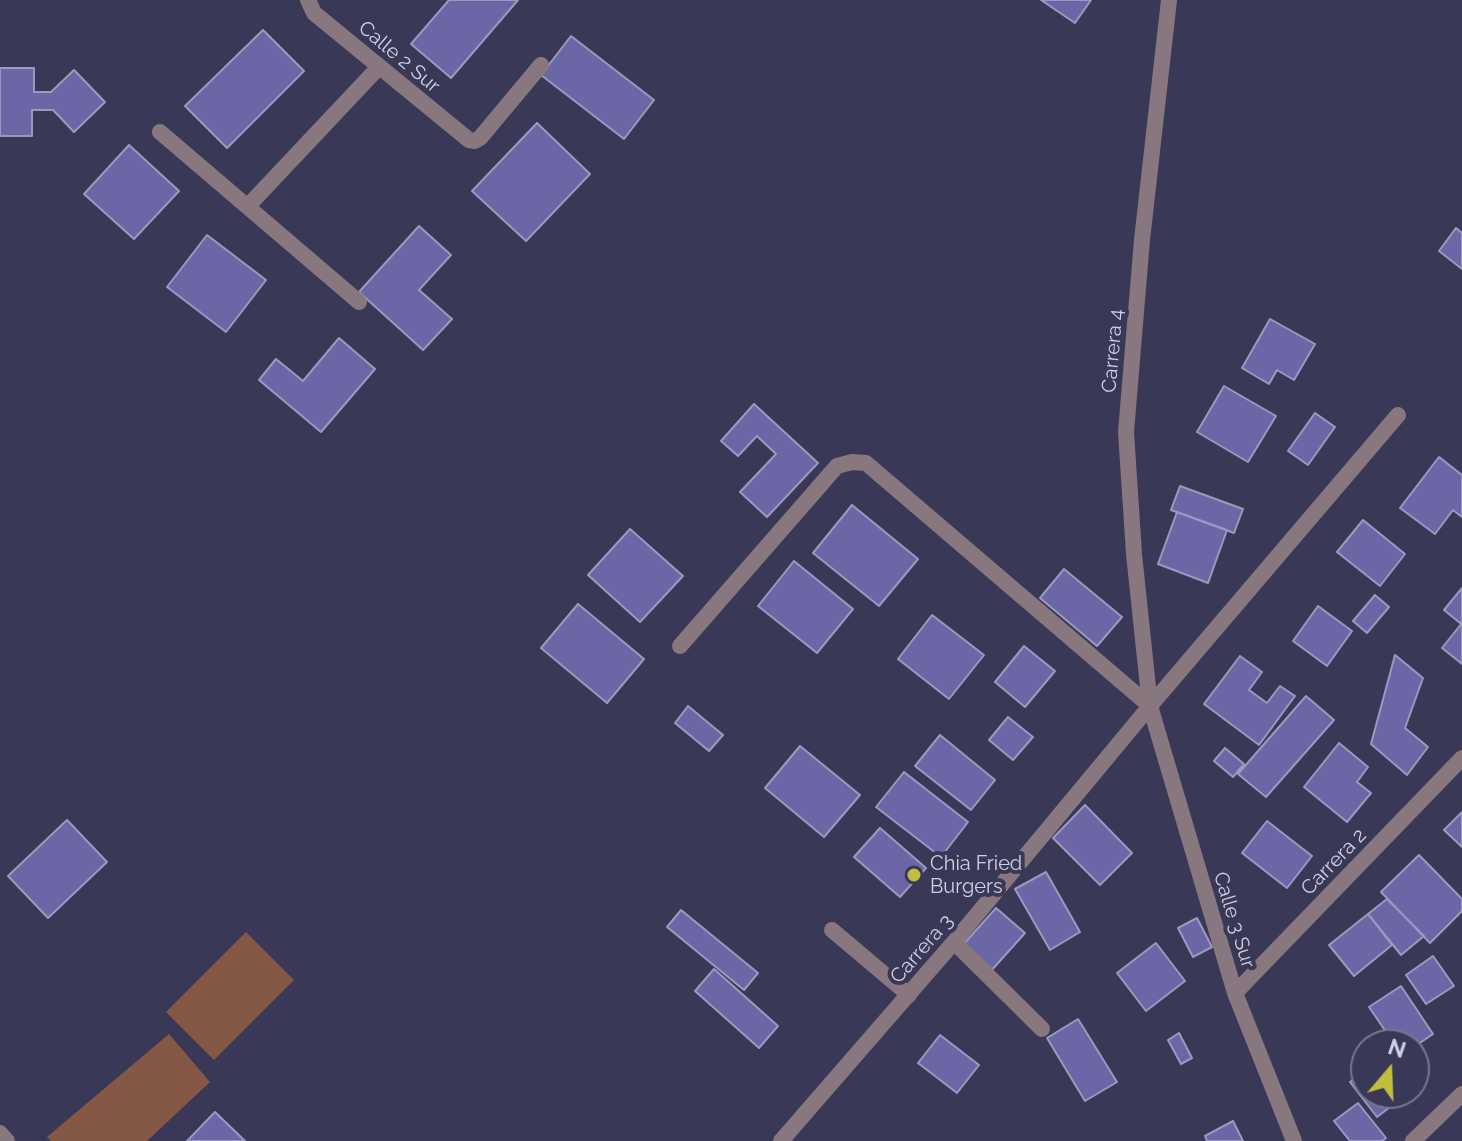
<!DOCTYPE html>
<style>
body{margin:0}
#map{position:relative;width:1462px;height:1141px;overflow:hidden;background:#3a3857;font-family:Raleway,sans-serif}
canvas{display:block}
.north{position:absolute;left:1350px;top:1029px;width:80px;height:80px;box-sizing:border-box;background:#3a3857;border:2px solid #76758f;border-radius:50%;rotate:19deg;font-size:22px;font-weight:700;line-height:32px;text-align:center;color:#d0d0e3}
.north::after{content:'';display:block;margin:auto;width:28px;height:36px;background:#c3bd3e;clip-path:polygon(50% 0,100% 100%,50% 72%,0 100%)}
</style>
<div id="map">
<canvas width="1462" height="1141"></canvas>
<div class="north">N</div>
</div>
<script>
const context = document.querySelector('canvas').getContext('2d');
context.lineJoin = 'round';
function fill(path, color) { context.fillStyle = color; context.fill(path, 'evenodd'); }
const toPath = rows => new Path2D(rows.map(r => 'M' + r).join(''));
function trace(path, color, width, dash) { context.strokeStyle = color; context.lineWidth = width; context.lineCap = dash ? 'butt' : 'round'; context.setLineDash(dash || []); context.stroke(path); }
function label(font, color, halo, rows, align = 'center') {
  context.font = font + ' Raleway,sans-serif'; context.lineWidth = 8; context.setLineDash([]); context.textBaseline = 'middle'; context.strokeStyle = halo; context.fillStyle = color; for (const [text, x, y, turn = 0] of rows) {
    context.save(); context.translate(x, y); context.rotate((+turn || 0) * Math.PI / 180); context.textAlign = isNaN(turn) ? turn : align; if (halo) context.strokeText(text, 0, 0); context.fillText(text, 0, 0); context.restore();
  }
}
const green = toPath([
 [246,932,294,980,214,1060,166,1012],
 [169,1034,210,1082,147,1141,51,1141,47,1137]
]);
const building = toPath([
 [449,0,518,0,451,78,411,44,449,0],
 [1041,0,1091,0,1075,23,1041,0],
 [263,30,304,71,227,148,185,106,263,30],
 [571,36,654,100,624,139,541,75,571,36],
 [0,68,34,68,34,92,51,92,74,70,105,102,74,132,53,110,32,110,32,136,0,136,0,68],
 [537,123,590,174,526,241,472,191,537,123],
 [129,145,179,191,134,239,84,194,129,145],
 [419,226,451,255,419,290,452,319,423,350,359,292,419,226],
 [1456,228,1462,233,1462,269,1439,251,1456,228],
 [207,235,266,280,226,332,167,287,207,235],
 [1270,319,1315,344,1294,380,1277,370,1269,384,1242,368,1270,319],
 [339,338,375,369,321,432,259,380,276,359,303,381,339,338],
 [1224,386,1276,416,1248,462,1197,432,1224,386],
 [754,404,818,463,767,517,740,492,776,454,757,436,738,456,721,441,754,404],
 [1315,413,1335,427,1308,465,1288,451,1315,413],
 [1439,457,1462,475,1462,517,1453,510,1435,534,1400,508,1439,457],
 [1180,486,1243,509,1234,533,1171,510,1180,486],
 [852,505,918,559,879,606,813,553,852,505],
 [1177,512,1227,530,1208,583,1158,564,1177,512],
 [1363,520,1405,554,1380,586,1337,552,1363,520],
 [630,529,683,576,640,622,588,575,630,529],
 [794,561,853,609,817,653,758,606,794,561],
 [1064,569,1122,617,1097,646,1040,598,1064,569],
 [1462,588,1462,621,1460,623,1444,610,1462,588],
 [1375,595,1389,607,1367,633,1353,621,1375,595],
 [578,604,644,659,607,703,541,648,578,604],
 [1318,606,1352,631,1327,666,1293,641,1318,606],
 [932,615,984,655,949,699,898,659,932,615],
 [1462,623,1462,664,1442,648,1462,623],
 [1024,646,1055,671,1025,707,995,682,1024,646],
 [1395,655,1423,678,1405,728,1428,747,1407,775,1371,744,1395,655],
 [1240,656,1262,672,1249,690,1267,703,1280,686,1295,696,1259,745,1204,704,1240,656],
 [1306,696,1334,720,1266,797,1238,774,1306,696],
 [688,706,723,735,709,751,675,723,688,706],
 [1008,717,1033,737,1013,760,989,740,1008,717],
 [940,735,995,780,971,810,915,766,940,735],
 [1339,743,1368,767,1357,782,1371,793,1347,822,1304,787,1339,743],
 [800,746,860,795,824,837,765,788,800,746],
 [1225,748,1244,764,1233,777,1214,761,1225,748],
 [904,772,968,822,941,857,876,807,904,772],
 [1085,805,1132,853,1100,885,1053,838,1085,805],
 [1462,812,1462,847,1444,830,1462,812],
 [67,820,107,862,48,918,8,876,67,820],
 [1267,821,1312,856,1287,888,1242,853,1267,821],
 [880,828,926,868,900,897,854,857,880,828],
 [1419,855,1462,899,1462,911,1430,943,1381,892,1419,855],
 [1046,872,1080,932,1050,950,1015,889,1046,872],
 [1387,899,1424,936,1401,955,1368,914,1387,899],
 [996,908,1025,933,990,972,961,947,996,908],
 [681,910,758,973,744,990,667,927,681,910],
 [1368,914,1392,945,1354,976,1329,945,1368,914],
 [1197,918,1212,947,1193,957,1178,928,1197,918],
 [1156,943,1185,981,1146,1011,1117,973,1156,943],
 [1433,956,1454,986,1426,1004,1406,975,1433,956],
 [714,969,778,1026,759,1048,695,991,714,969],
 [1401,986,1433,1034,1414,1047,1414,1045,1395,1045,1369,1007,1401,986],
 [1078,1019,1117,1082,1085,1101,1047,1038,1078,1019],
 [1179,1033,1192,1058,1181,1064,1168,1040,1179,1033],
 [940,1035,979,1065,957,1093,918,1063,940,1035],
 [1366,1070,1366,1093,1404,1093,1406,1095,1377,1117,1350,1082,1366,1070],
 [1358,1103,1386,1138,1382,1141,1350,1141,1334,1121,1358,1103],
 [215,1112,245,1141,187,1141,215,1112],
 [1233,1121,1243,1141,1207,1141,1205,1136,1233,1121]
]);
const service = toPath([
 [832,930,909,995]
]);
const minor = toPath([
 [308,0,314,13,469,140,475,141,480,138,541,65],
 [1169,0,1142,240,1126,432,1134,554,1150,706,1235,993,1294,1141],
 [160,132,359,302],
 [248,206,379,67],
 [680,646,837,466,852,462,866,463,1150,706],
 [954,942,1042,1029],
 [1235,993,1462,758],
 [0,1133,7,1141],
 [781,1141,954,942,1150,706,1398,415],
 [1413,1141,1462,1094]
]);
const markers = [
 [914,875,8,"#c3bd3e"]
];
const streetNames = [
 ["Calle 2 Sur",399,57,40],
 ["Carrera 4",1113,351,-85],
 ["Carrera 2",1334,862,-46],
 ["Calle 3 Sur",1234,920,73],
 ["Carrera 3",922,949,-49]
];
const poiNames = [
 ["Chia Fried",930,864],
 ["Burgers",930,887]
];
fill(green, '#845844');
fill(building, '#6b66a6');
trace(building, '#9b9abe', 2);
trace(service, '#88777f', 16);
trace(minor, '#88777f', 16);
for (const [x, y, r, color] of markers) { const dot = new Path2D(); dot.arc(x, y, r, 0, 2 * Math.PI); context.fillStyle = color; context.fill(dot); trace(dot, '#3a3857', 3); }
label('20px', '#d0d0e3', '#3a3857', streetNames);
label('20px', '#d0d0e3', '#3a3857', poiNames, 'left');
</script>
